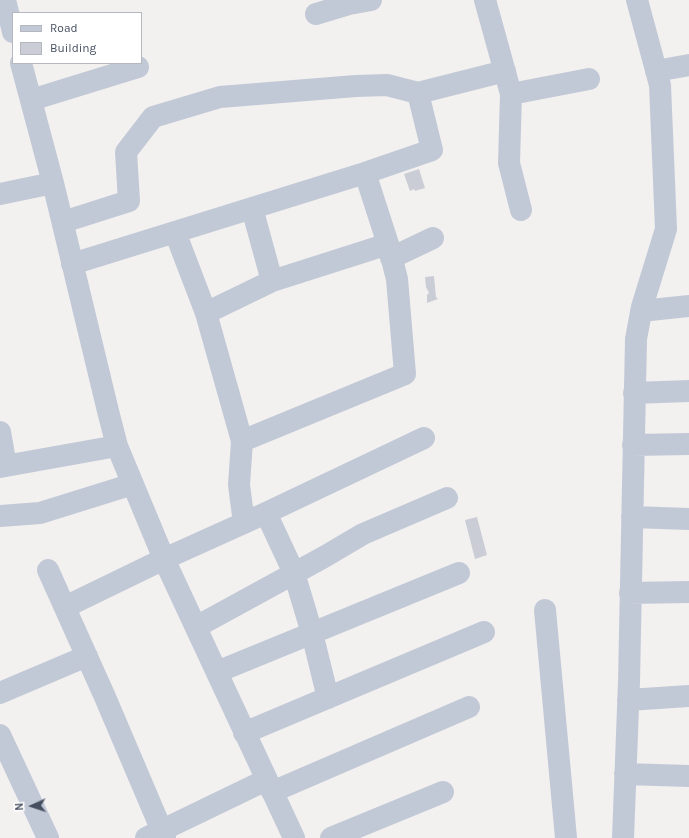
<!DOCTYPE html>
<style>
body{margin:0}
#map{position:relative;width:689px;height:838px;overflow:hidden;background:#f3f0f0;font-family:Karla,sans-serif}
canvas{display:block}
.legend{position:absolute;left:12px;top:12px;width:130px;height:52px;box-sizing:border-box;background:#fff;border:1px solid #b5b9bf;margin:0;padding:5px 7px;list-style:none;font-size:12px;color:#454f60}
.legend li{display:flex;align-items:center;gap:8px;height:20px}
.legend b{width:20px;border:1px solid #b5b9bf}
.north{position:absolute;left:12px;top:786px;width:40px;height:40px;-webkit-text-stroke:3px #fff;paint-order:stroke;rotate:267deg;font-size:11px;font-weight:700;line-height:16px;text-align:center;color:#454f60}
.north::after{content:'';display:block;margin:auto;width:14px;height:18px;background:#454f60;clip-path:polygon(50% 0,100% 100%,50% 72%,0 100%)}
</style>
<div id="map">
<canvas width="689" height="838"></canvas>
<ul class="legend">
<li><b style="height:5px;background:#c2c9d6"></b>Road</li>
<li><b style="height:11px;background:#cbcdd6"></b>Building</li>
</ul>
<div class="north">N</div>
</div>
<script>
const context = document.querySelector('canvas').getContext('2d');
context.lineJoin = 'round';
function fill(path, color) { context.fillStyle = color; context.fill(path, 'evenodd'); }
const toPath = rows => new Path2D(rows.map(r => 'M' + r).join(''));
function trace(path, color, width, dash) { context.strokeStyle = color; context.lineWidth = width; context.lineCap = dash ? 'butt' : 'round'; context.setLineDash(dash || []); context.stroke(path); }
const building = toPath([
 [419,169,425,188,415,191,414,189,410,191,404,174],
 [434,276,436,297,438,299,427,303,427,295,429,293,426,287,425,277],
 [477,517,487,555,475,559,465,520]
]);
const minor = toPath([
 [5,0,13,32],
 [485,0,511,94,509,163,521,210],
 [316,14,349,4,371,0],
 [21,63,53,183,108,411,117,446,164,559,294,838],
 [656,71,689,65],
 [418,93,505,71],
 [511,94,589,79],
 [31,100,138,67],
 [0,194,53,183],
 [252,208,272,281,388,244],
 [63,222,129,201,126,152,153,117,220,97,356,86,387,85,418,93,432,150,365,173],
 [175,232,206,313,242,441],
 [391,258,433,238],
 [72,264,365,173,388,244,397,279,405,374,242,441,239,485,244,523],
 [641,311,689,306],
 [206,313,272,281],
 [634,393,689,391],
 [0,432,6,466],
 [633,445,689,444],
 [0,467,117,446],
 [266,513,294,573,312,633,328,698],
 [0,516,40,513,133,484],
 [632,517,689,519],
 [48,570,105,697,165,838],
 [630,593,689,592],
 [65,607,164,559,266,513,424,438],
 [545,610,566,838],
 [196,627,324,557,363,534,447,498],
 [217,672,459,573],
 [0,693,87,656],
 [628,700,689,696],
 [244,733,484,632],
 [0,735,48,838],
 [625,774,689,776],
 [272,792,469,707],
 [146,838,266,780],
 [331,838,443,792],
 [623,838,629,682,636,339,642,307,666,229,660,85,637,0]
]);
fill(building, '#cbcdd6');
trace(minor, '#c2c9d6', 22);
</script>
